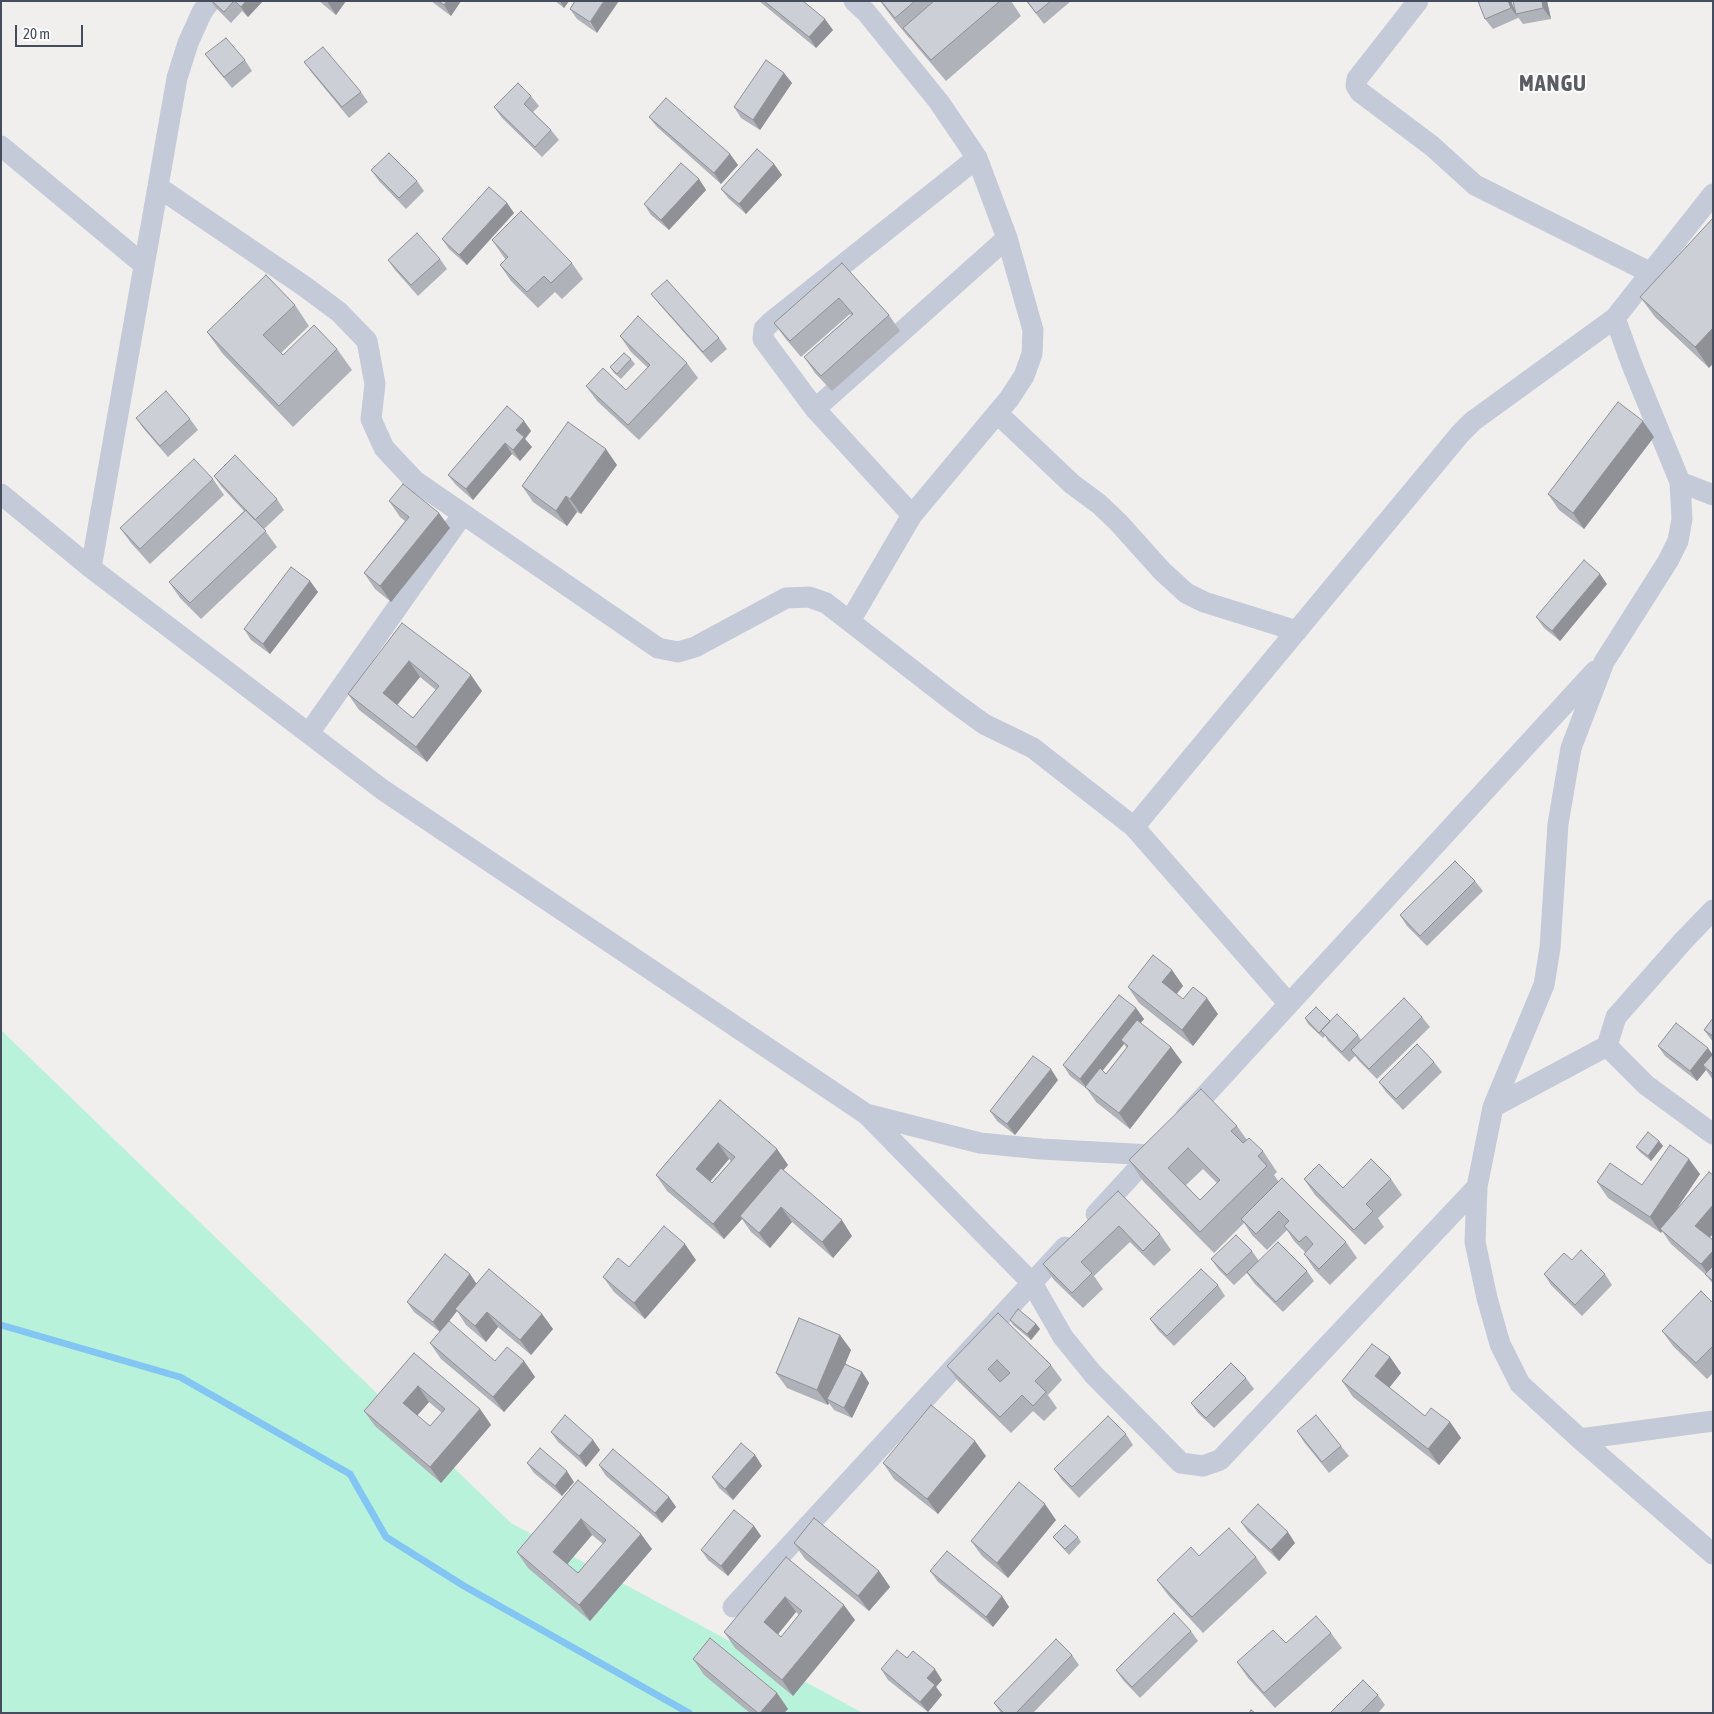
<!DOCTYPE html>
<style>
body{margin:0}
#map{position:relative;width:1714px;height:1714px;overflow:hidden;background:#f1efee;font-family:"Asap Condensed",sans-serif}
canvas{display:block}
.frame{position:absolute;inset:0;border:2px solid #454d5d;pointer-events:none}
.scale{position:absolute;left:15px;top:25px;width:68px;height:22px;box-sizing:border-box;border:2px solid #454d5d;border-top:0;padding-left:6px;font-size:15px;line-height:18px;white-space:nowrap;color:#454d5d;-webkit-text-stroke:4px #fff;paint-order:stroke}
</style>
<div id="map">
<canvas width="1714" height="1714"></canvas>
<div class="frame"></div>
<div class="scale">20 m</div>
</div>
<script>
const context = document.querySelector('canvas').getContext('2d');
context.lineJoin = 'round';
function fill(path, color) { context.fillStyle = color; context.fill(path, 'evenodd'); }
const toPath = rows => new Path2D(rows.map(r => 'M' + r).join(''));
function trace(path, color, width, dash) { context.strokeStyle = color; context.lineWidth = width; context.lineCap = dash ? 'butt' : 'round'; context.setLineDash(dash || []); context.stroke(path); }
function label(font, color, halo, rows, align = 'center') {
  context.font = font + ' "Asap Condensed",sans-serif'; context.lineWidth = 4; context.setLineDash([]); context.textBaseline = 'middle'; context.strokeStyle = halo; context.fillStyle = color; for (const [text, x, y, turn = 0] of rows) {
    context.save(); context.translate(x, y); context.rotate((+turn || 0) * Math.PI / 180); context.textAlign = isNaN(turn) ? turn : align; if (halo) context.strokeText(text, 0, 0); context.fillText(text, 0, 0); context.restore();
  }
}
const green = toPath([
 [1,1030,511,1523,863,1713,1,1713]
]);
const stream = toPath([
 [1,1325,180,1377,350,1474,386,1537,464,1586,689,1713]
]);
const minor = toPath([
 [1418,1,1357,79,1356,86,1360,92,1432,146,1475,185,1651,273],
 [1,146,144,265],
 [158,187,304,286,339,312,367,341,375,384,371,419,384,448,415,481,658,648,678,652,695,647,786,598,809,597,826,603,955,703,984,724,1033,748,1134,827,1289,1004],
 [1615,318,1632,365,1680,482,1682,519,1678,541,1668,561,1604,662,1571,748,1558,824,1550,948,1544,985,1493,1107,1477,1187,1475,1242,1487,1298,1500,1344,1520,1384,1580,1439,1713,1554],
 [815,409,1007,238],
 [997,413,1072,484,1099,504,1118,522,1162,571,1186,593,1204,602,1297,631],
 [1680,482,1713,495],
 [1,494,91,568,383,790,866,1114,980,1143,1041,1149,1151,1155],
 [912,515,815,409,763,339,764,329,771,322,977,158],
 [91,568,177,78,188,43,202,12,210,1],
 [850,621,912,515,1009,399,1024,376,1032,354,1033,330,1007,238,977,158,939,102,866,12,854,1],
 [309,733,463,514],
 [1134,827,1460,434,1473,421,1615,318,1713,194],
 [1607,1046,1646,1085,1713,1134],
 [1493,1107,1607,1046,1616,1017,1684,940,1713,910],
 [866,1114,1032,1283,1063,1337,1093,1374,1181,1463,1203,1466,1220,1460,1477,1187],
 [1186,1116,1595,671],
 [1096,1214,1155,1150],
 [1580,1439,1713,1421],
 [733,1607,1065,1247]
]);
const wall = toPath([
 [211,1,263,1,248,17,242,11,231,23,215,7],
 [319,1,346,1,336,15],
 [431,1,461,1,451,16],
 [555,1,569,1,564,8],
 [575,1,597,33,577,19,570,9],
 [759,1,803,1,833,30,816,48],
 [880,1,1011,1,1021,16,946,81,918,48,910,38,910,39,894,20],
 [1026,1,1071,1,1044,24],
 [1478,1,1511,1,1515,10,1513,1,1547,1,1551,19,1523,24,1517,16,1518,18,1493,29,1485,19],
 [205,54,245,60,252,71,232,88,213,65],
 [304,62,361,92,368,102,349,118,312,73],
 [784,73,792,83,760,130,741,118,734,107],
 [531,96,539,106,533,112,551,130,559,140,542,157,502,118,494,107],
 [649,117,730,154,738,165,721,184,657,127],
 [774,164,782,175,746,214,729,199,721,189],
 [371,170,417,181,424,191,406,209,379,181],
 [699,179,706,190,669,230,651,215,644,204],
 [507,203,514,213,467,265,449,249,442,239],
 [1713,218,1709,368,1655,317,1640,297],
 [492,240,572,263,583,279,562,299,555,292,538,308,511,281,500,265,506,260,503,256],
 [440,259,447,269,418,296,395,270,388,260],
 [842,263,889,315,900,331,832,391,815,373,804,357,851,315,850,314,801,357,785,338,774,323],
 [651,294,719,338,727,349,711,363,659,304],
 [295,305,309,326,281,353,283,355,337,349,352,370,293,427,222,353,207,332],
 [620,336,687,363,698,378,639,440,597,401,586,386,626,390,648,368,631,352],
 [631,359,635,364,621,379,614,373,610,367],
 [136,418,190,419,198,430,168,457,143,428],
 [524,421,531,431,525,439,532,447,520,461,512,454,473,500,456,485,448,475],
 [1654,437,1584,529,1559,510,1548,494],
 [617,465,581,514,577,512,567,526,533,502,522,486],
 [214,476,277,499,284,510,264,529,277,547,201,619,180,598,169,582,244,511,221,486],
 [213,479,224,495,150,564,131,543,120,528],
 [389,501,450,528,391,602,375,589,364,573,405,521,400,517],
 [310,581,318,592,270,654,251,640,244,629],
 [1607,584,1560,641,1544,628,1536,617],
 [402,623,482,691,427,762,359,710,348,694],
 [420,677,436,690,413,718,397,705],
 [1475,881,1483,891,1427,946,1407,926,1400,915],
 [1172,970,1183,986,1177,994,1183,999,1218,1014,1193,1046,1139,1003,1128,987],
 [1136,1008,1144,1019,1140,1023,1171,1047,1182,1062,1130,1129,1096,1102,1087,1089,1070,1076,1063,1065],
 [1124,1044,1127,1048,1106,1074,1102,1070],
 [1422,1017,1430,1027,1377,1079,1359,1061,1355,1056,1349,1062,1328,1041,1325,1036,1323,1038,1308,1024,1305,1018,1330,1021,1358,1035,1361,1040],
 [1713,1018,1713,1042,1704,1030],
 [1658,1046,1712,1054,1713,1054,1713,1080,1706,1070,1697,1081,1665,1056],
 [1434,1062,1442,1072,1403,1110,1386,1092,1379,1082],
 [1058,1080,1015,1135,997,1121,990,1111],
 [720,1100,777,1149,788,1165,783,1170,852,1236,833,1258,792,1222,770,1248,751,1232,742,1219,724,1239,667,1191,656,1175],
 [729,1159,731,1161,712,1183,710,1182],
 [1237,1126,1247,1140,1263,1151,1277,1172,1274,1175,1279,1182,1346,1242,1357,1258,1330,1285,1315,1270,1304,1254,1305,1252,1294,1241,1287,1230,1267,1250,1252,1235,1244,1223,1214,1253,1143,1181,1129,1160],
 [1203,1169,1217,1183,1200,1200,1186,1185],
 [1659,1141,1663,1146,1651,1161,1640,1152,1636,1147],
 [1700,1174,1677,1208,1713,1175,1713,1234,1709,1238,1713,1240,1713,1284,1706,1275,1671,1244,1662,1231,1661,1233,1608,1198,1597,1182,1642,1185],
 [1304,1179,1343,1188,1391,1179,1402,1195,1378,1218,1384,1227,1365,1245,1315,1195],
 [1118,1191,1160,1234,1171,1250,1154,1266,1130,1242,1094,1276,1103,1289,1083,1308,1054,1280,1043,1264],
 [1252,1251,1259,1261,1307,1271,1314,1281,1283,1312,1254,1283,1247,1273,1234,1285,1219,1270,1211,1259],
 [696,1260,645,1319,614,1292,603,1277],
 [1572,1260,1605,1274,1612,1285,1582,1316,1551,1285,1544,1274],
 [470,1274,477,1284,542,1314,553,1329,531,1355,498,1327,486,1342,466,1325,457,1311,444,1328,495,1361,524,1361,535,1377,504,1412,441,1359,430,1343,440,1332,414,1312,407,1302],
 [1218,1285,1225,1296,1174,1346,1158,1330,1150,1319],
 [1713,1303,1713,1373,1707,1379,1673,1346,1662,1331],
 [998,1313,1051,1365,1062,1380,1048,1395,1057,1408,1044,1421,1033,1411,1011,1433,958,1381,947,1366],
 [1010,1320,1036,1324,1040,1329,1031,1340,1013,1325],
 [840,1335,851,1350,845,1364,862,1372,869,1383,852,1418,834,1410,829,1403,828,1405,787,1388,776,1373],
 [414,1353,480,1409,491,1425,441,1483,375,1426,364,1411],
 [429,1402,442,1413,430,1426,417,1416],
 [1390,1357,1401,1373,1389,1387,1425,1416,1450,1422,1461,1438,1439,1465,1353,1397,1342,1381],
 [1246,1378,1254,1389,1214,1428,1198,1413,1191,1403],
 [1297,1431,1341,1446,1349,1456,1329,1473,1304,1442],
 [551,1432,593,1440,600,1450,586,1467,558,1442],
 [1126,1434,1133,1445,1079,1498,1062,1480,1054,1469],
 [755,1455,762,1466,733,1500,719,1488,712,1477],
 [986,1456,938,1514,894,1479,883,1463],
 [527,1463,574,1482,562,1496,534,1473],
 [599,1465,669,1497,676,1507,662,1523,606,1476],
 [578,1480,652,1549,590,1621,528,1568,517,1552],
 [592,1535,603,1544,578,1573,567,1564],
 [1056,1520,1008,1578,982,1556,971,1541],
 [1241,1522,1295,1543,1279,1561,1248,1532],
 [754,1526,761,1536,728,1576,708,1560,701,1550],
 [1053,1537,1078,1537,1081,1542,1069,1555,1057,1542],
 [794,1543,879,1571,890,1587,869,1611,805,1559],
 [786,1557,855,1620,793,1696,735,1648,724,1632],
 [796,1612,799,1615,781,1637,778,1634],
 [1256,1557,1267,1573,1203,1633,1168,1595,1157,1580],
 [930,1571,1002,1596,1009,1607,993,1627,938,1582],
 [1191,1631,1198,1641,1140,1698,1123,1680,1116,1670],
 [1331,1633,1342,1648,1275,1708,1248,1678,1237,1662,1286,1643],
 [1072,1655,1079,1665,1033,1713,1001,1713,994,1703],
 [907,1658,942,1680,936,1687,942,1695,928,1712,888,1680,881,1669],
 [693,1659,777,1693,788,1709,784,1713,750,1713,704,1675],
 [1378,1695,1385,1705,1378,1713,1330,1713]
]);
const shadedWall = toPath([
 [246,1,263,1,248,17,241,7],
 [327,1,346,1,336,15],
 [447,1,461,1,451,16,444,5],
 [560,1,569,1,564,8],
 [604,1,619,1,597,33,590,22],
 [1508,1,1511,1,1516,13,1516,14,1518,18,1511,8],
 [1542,1,1547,1,1551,19,1543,8],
 [825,19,833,30,816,48,809,37],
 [784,73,792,83,760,130,753,120],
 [730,154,738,165,721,184,714,173],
 [774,164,782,175,746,214,739,204],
 [699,179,706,190,669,230,661,220],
 [507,203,514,213,467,265,459,255],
 [1713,328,1713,364,1709,368,1695,347],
 [524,421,531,431,525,439,532,447,520,461,513,450,516,430],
 [1643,421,1654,437,1584,529,1573,513],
 [505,443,512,454,473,500,466,489],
 [606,449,617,465,581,514,570,499],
 [566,496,577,512,567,526,556,511],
 [439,513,450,528,391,602,380,586],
 [1600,574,1607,584,1560,641,1552,631],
 [310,581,318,592,270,654,263,644],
 [409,661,420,677,394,709,383,693],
 [471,675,482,691,427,762,416,747],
 [1172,970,1183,986,1173,998,1162,982],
 [1207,998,1218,1014,1193,1046,1182,1030],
 [1136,1008,1144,1019,1124,1043,1121,1040,1124,1044,1088,1089,1086,1087,1080,1079],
 [1171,1047,1182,1062,1130,1129,1119,1113],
 [1708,1048,1713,1055,1703,1065,1706,1070,1697,1081,1690,1071],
 [1051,1069,1058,1080,1015,1135,1007,1124],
 [1659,1141,1663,1146,1651,1161,1648,1156],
 [718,1143,729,1159,707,1185,696,1169],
 [777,1149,788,1165,742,1218,740,1216,742,1219,724,1239,713,1224],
 [1689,1159,1700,1174,1662,1231,1660,1229,1662,1231,1661,1233,1650,1217],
 [1713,1205,1713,1234,1706,1241,1695,1226],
 [781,1207,792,1222,770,1248,759,1233],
 [842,1220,852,1236,833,1258,822,1242],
 [685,1244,696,1260,645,1319,634,1303],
 [1713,1251,1713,1279,1712,1280,1701,1264],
 [470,1274,477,1285,455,1309,457,1311,440,1332,433,1322],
 [487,1312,498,1327,486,1342,475,1326],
 [542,1314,553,1329,531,1355,520,1340],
 [1036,1324,1040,1329,1031,1340,1027,1334],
 [840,1335,851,1350,830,1401,827,1399,829,1403,828,1405,817,1390],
 [1390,1357,1401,1373,1386,1392,1375,1376],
 [524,1361,535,1377,504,1412,493,1397],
 [862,1372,869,1383,852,1418,844,1408],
 [418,1386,429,1402,414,1419,403,1403],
 [480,1409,491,1425,441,1483,430,1467],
 [1450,1422,1461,1438,1439,1465,1428,1449],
 [593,1440,600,1450,586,1467,579,1456],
 [975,1441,986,1456,938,1514,927,1499],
 [755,1455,762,1466,733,1500,725,1489],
 [567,1471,574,1482,562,1496,555,1486],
 [669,1497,676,1507,662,1523,655,1513],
 [1045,1504,1056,1520,1008,1578,997,1563],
 [581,1519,592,1535,564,1568,553,1552],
 [754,1526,761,1536,728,1576,721,1566],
 [1288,1532,1295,1543,1279,1561,1271,1550],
 [641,1534,652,1549,590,1621,579,1605],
 [879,1571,890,1587,869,1611,858,1596],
 [1002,1596,1009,1607,993,1627,986,1617],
 [785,1597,796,1612,775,1638,764,1622],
 [844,1605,855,1620,793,1696,782,1680],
 [935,1669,942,1680,936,1687,942,1695,928,1712,920,1702,927,1678],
 [777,1693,788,1709,784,1713,760,1713]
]);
const building = toPath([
 [212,1,234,1,224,12,212,1],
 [235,1,246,1,241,7,235,1],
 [438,1,447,1,444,5,438,1],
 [575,1,604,1,590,22,570,9,575,1],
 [764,1,803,1,825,19,809,37,764,1],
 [881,1,915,1,895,18,881,1],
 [934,1,1000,1,931,60,903,28,934,1],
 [1027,1,1051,1,1036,13,1027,1],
 [1478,1,1508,1,1511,8,1485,19,1478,1],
 [1513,1,1542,1,1543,8,1516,14,1513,1],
 [226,38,245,60,224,77,205,54,226,38],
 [323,47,361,92,342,107,304,62,323,47],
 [766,60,784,73,753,120,734,107,766,60],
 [518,83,531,96,524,104,551,130,535,147,494,107,518,83],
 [666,98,730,154,714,173,649,117,666,98],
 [757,149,774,164,739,204,721,189,757,149],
 [389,153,417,181,399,198,371,170,389,153],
 [681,163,699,179,661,220,644,204,681,163],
 [489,187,507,203,459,255,442,239,489,187],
 [521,211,572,263,551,283,544,276,527,292,500,265,508,257,492,240,521,211],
 [1713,218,1713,328,1695,347,1640,297,1713,218],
 [417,233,440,259,411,285,388,260,417,233],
 [842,263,889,315,821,376,804,357,853,314,839,298,790,341,774,323,842,263],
 [266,275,295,305,263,335,283,355,314,325,337,349,279,406,207,332,266,275],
 [667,280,719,338,703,352,651,294,667,280],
 [638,316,687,363,628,425,586,386,603,368,626,390,650,365,620,336,638,316],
 [624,353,631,359,617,374,610,367,624,353],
 [166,391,190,419,160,446,136,418,166,391],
 [1618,402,1643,421,1573,513,1548,494,1618,402],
 [507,406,524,421,516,430,524,437,513,450,505,443,466,489,448,475,507,406],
 [568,422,606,449,570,499,566,496,556,511,522,486,568,422],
 [235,455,277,499,255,520,214,476,235,455],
 [194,459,213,479,140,549,120,528,194,459],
 [403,484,439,513,380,586,364,573,409,517,389,501,403,484],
 [246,510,266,531,190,603,169,582,246,510],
 [1584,560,1600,574,1552,631,1536,617,1584,560],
 [291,567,310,581,263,644,244,629,291,567],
 [402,623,471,675,416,747,348,694,402,623],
 [409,661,439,686,413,718,383,693,409,661],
 [1455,861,1475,881,1420,936,1400,915,1455,861],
 [1153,955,1172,970,1162,982,1183,999,1193,987,1207,998,1182,1030,1128,987,1153,955],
 [1119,995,1136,1008,1080,1079,1063,1065,1119,995],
 [1404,998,1422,1017,1369,1069,1351,1050,1404,998],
 [1316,1007,1330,1021,1319,1033,1305,1018,1316,1007],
 [1337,1014,1358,1035,1342,1052,1321,1031,1337,1014],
 [1713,1018,1713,1036,1704,1030,1713,1018],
 [1137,1020,1171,1047,1119,1113,1085,1087,1100,1068,1106,1074,1128,1046,1121,1040,1137,1020],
 [1676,1023,1708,1048,1690,1071,1658,1046,1676,1023],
 [1417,1044,1434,1062,1396,1099,1379,1082,1417,1044],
 [1713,1054,1713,1074,1703,1065,1713,1054],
 [1033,1056,1051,1069,1007,1124,990,1111,1033,1056],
 [1201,1089,1237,1126,1231,1131,1243,1143,1249,1138,1263,1151,1258,1156,1267,1166,1200,1232,1129,1160,1201,1089],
 [1188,1148,1220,1180,1200,1200,1168,1168,1188,1148],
 [720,1100,777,1149,713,1224,656,1175,720,1100],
 [718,1143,735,1157,712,1183,696,1169,718,1143],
 [1648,1132,1659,1141,1648,1156,1636,1147,1648,1132],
 [1670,1145,1689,1159,1650,1217,1597,1182,1610,1163,1642,1185,1670,1145],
 [1371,1159,1391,1179,1366,1204,1373,1211,1354,1230,1304,1179,1319,1164,1343,1188,1371,1159],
 [781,1168,842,1220,822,1242,781,1207,759,1233,740,1216,781,1168],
 [1709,1172,1713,1175,1713,1205,1695,1226,1713,1240,1713,1251,1701,1264,1660,1229,1709,1172],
 [1282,1178,1346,1242,1319,1269,1304,1254,1313,1244,1306,1236,1299,1242,1284,1226,1289,1221,1279,1211,1256,1234,1241,1219,1282,1178],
 [1118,1191,1160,1234,1143,1251,1119,1226,1081,1262,1092,1273,1072,1293,1043,1264,1118,1191],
 [664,1226,685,1244,634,1303,603,1277,618,1258,629,1267,664,1226],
 [1236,1235,1252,1251,1227,1275,1211,1259,1236,1235],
 [1278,1242,1307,1271,1276,1302,1247,1272,1278,1242],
 [1581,1250,1605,1274,1575,1305,1544,1274,1564,1253,1572,1260,1581,1250],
 [445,1254,470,1274,433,1322,407,1302,445,1254],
 [1713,1266,1713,1281,1705,1274,1713,1266],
 [489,1269,542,1314,520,1340,487,1312,475,1326,455,1309,489,1269],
 [1201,1269,1218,1285,1167,1336,1150,1319,1201,1269],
 [1701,1291,1713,1303,1713,1346,1696,1363,1662,1331,1701,1291],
 [1018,1309,1036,1324,1027,1334,1010,1320,1018,1309],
 [998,1313,1051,1365,1035,1381,1046,1392,1033,1406,1022,1395,1000,1417,947,1366,998,1313],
 [997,1360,1010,1373,1000,1382,988,1369,997,1360],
 [799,1318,840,1335,817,1390,776,1373,799,1318],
 [449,1321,495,1361,507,1347,524,1361,493,1397,430,1343,449,1321],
 [1372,1344,1390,1357,1375,1376,1425,1416,1431,1408,1450,1422,1428,1449,1342,1381,1372,1344],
 [414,1353,480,1409,430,1467,364,1411,414,1353],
 [418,1386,445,1409,430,1426,403,1403,418,1386],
 [1231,1363,1246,1378,1206,1418,1191,1403,1231,1363],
 [845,1364,862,1372,844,1408,827,1399,845,1364],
 [931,1405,975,1441,927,1499,883,1463,931,1405],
 [565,1415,593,1440,579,1456,551,1432,565,1415],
 [1316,1415,1341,1446,1322,1462,1297,1431,1316,1415],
 [1108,1416,1126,1434,1072,1487,1054,1469,1108,1416],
 [741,1443,755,1455,725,1489,712,1477,741,1443],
 [540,1448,567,1471,555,1486,527,1463,540,1448],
 [613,1449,669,1497,655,1513,599,1465,613,1449],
 [578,1480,641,1534,579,1605,517,1552,578,1480],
 [581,1519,606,1540,578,1573,553,1552,581,1519],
 [1019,1482,1045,1504,997,1563,971,1541,1019,1482],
 [1258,1504,1288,1532,1271,1550,1241,1522,1258,1504],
 [734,1510,754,1526,721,1566,701,1550,734,1510],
 [814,1518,879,1571,858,1596,794,1543,814,1518],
 [1065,1525,1078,1537,1065,1549,1053,1537,1065,1525],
 [1229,1528,1256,1557,1192,1617,1157,1580,1191,1547,1199,1556,1229,1528],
 [947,1551,1002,1596,986,1617,930,1571,947,1551],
 [786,1557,844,1605,782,1680,724,1632,786,1557],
 [785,1597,802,1611,781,1637,764,1622,785,1597],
 [1174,1613,1191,1631,1132,1687,1116,1670,1174,1613],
 [1316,1616,1331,1633,1264,1693,1237,1662,1273,1630,1286,1643,1316,1616],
 [710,1638,777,1693,760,1713,758,1713,693,1659,710,1638],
 [1056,1639,1072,1655,1016,1713,1004,1713,994,1703,1056,1639],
 [897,1650,907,1658,913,1651,935,1669,927,1678,935,1685,920,1702,881,1669,897,1650],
 [1363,1680,1378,1695,1360,1713,1330,1713,1363,1680],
 [1251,1710,1255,1713,1249,1713,1251,1710]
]);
const districtNames = [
 ["MANGU",1553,84]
];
fill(green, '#b9f2da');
trace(stream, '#83c6f3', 7);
trace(minor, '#c4cad7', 21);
fill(wall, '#b0b2b9');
fill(shadedWall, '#909196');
fill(building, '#cdcfd7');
trace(building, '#909196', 1);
context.letterSpacing = '1px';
label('bold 22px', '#5a5d64', '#fff', districtNames);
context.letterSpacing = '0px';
</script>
